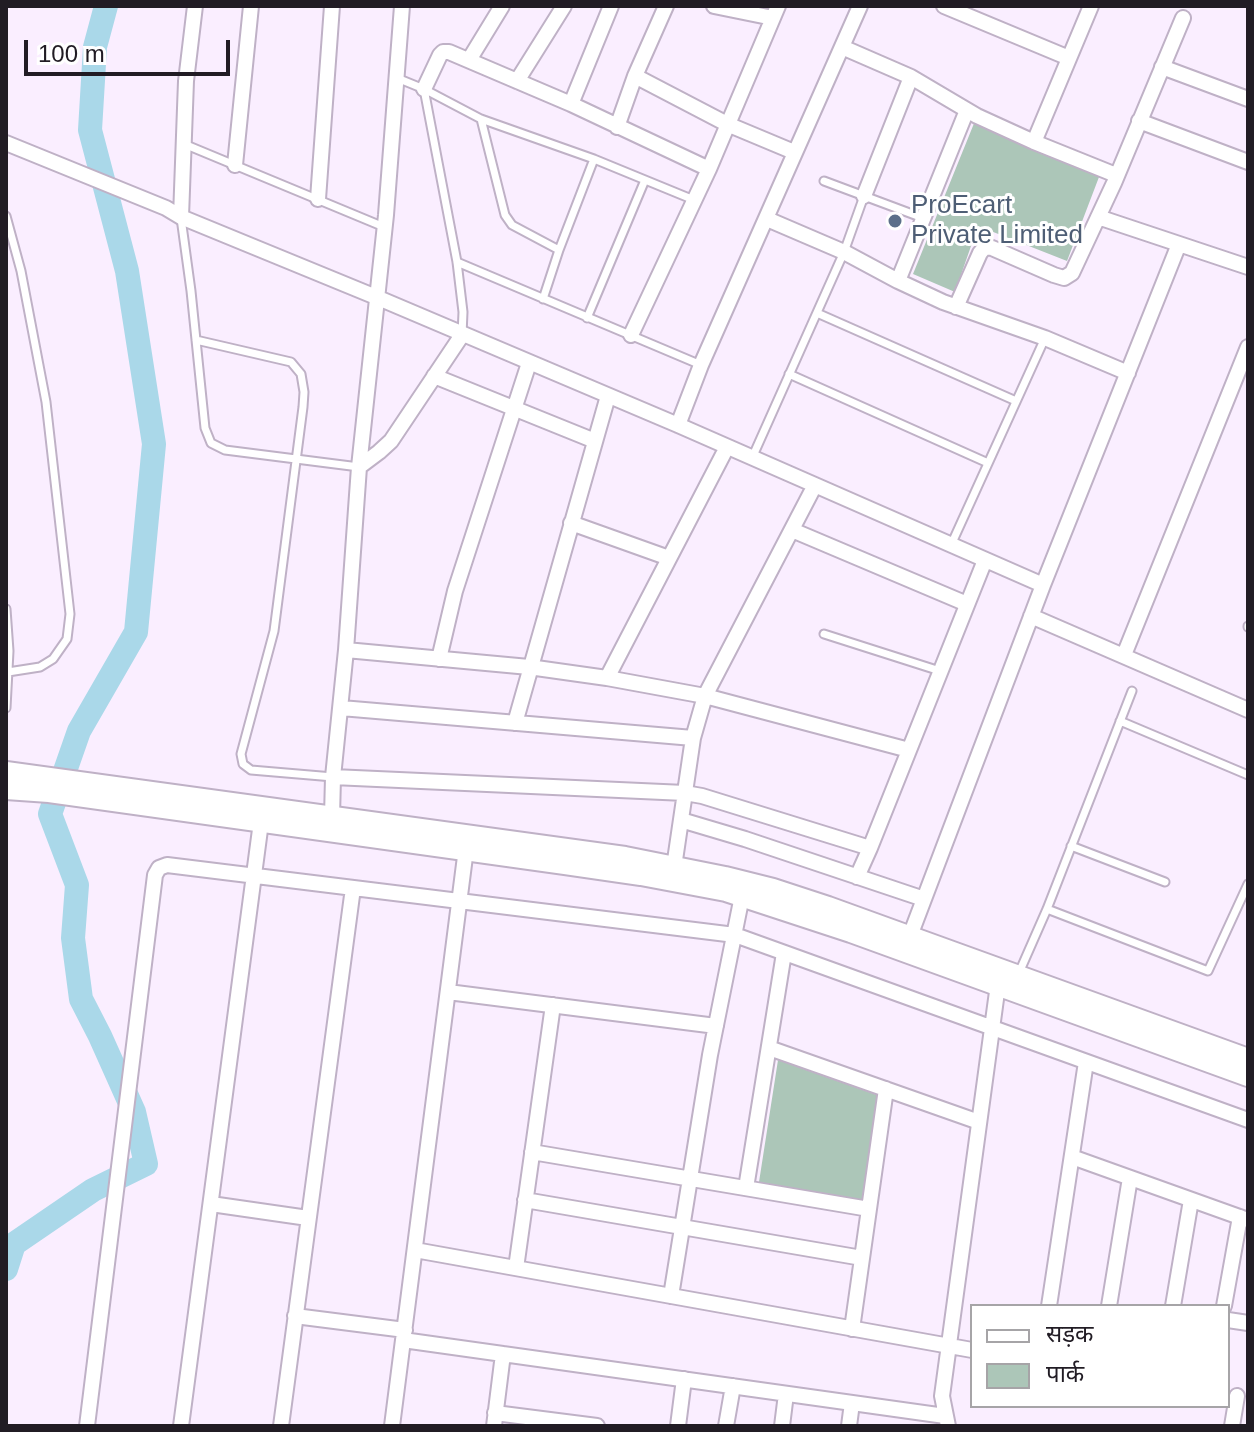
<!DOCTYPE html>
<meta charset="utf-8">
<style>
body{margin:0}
#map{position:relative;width:1254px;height:1432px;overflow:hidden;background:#faeeff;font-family:Arial,"Noto Sans Devanagari",sans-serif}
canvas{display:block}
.frame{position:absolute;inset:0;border:8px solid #211c24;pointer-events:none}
.legend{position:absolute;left:970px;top:1304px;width:260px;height:104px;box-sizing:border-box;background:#fff;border:2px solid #a6a4a7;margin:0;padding:10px 14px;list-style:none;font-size:24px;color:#211c24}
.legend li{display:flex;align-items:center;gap:16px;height:40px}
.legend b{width:40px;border:2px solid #a6a4a7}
.scale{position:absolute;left:24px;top:40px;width:206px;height:36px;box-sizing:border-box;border:4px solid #211c24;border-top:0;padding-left:10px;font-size:24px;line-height:28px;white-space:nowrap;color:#211c24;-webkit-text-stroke:6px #fff;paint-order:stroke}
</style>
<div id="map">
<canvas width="1254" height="1432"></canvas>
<div class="frame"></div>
<ul class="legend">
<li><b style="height:10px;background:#fff"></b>सड़क</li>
<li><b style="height:22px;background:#acc6b8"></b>पार्क</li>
</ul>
<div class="scale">100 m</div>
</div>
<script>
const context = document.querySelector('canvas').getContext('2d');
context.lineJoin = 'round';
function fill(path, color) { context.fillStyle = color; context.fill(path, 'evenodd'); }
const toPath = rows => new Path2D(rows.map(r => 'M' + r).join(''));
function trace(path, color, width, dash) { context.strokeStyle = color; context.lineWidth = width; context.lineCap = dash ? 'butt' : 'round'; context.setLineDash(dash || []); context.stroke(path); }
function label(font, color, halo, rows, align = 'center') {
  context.font = font + ' Arial,sans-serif'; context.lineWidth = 6; context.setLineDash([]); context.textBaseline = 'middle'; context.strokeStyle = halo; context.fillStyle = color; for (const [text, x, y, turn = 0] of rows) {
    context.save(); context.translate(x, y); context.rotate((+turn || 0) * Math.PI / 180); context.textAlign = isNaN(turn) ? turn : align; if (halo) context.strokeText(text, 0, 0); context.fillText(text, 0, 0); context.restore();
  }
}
const green = toPath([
 [977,116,1099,177,1067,261,978,226,955,292,913,274],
 [778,1060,877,1095,862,1202,759,1182]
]);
const river = toPath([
 [6,1269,14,1244,93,1190,146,1164,134,1112,100,1036,81,999,73,938,77,885,50,814,79,731,136,632,154,444,127,271,90,130,95,47,106,6]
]);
const lane = toPath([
 [397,78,424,89,481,119,594,159,694,200],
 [424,89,457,262,463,312,462,335],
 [481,119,505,215,512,225,559,250],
 [184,144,384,227],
 [824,181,923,218],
 [6,216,21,271,46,402,70,614,67,639,53,659,40,667,8,672],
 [181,218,191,291,205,428,211,443,225,450,359,467],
 [457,262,701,365],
 [543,299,559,250,594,159],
 [817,313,1016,401],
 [587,318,645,180],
 [196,340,291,362,301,374,304,392,303,407,274,631,241,754,243,764,251,770,333,777],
 [789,374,988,463],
 [752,458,844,252,864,196],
 [951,545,1045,338],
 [6,609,9,651,6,708],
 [1248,627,1248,626],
 [824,634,940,671],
 [1120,721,1248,775],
 [1071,846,1165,882],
 [1047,909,1208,971,1248,884],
 [1018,975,1047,909,1132,691]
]);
const street = toPath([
 [714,6,773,18],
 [944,6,1069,58],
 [842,47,911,77,977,116,1034,142,1116,175],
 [469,60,502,6],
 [1162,67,1248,99],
 [635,76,727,124,794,152],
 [517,81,564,6],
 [424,89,440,55,443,52,449,52,571,104,709,169],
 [571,104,611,6],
 [1139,121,1248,162],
 [617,127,635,76,666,6],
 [1034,142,1091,6],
 [6,143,166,208,181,217,376,297,678,425,1043,585],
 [235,165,251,6],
 [864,196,911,77],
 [318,199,332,6],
 [181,217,186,81,195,6],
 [1098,217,1248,267],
 [767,219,844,252,898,281,943,302,1045,338,1128,373],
 [898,281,967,110],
 [956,307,980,253,985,247,992,248,1054,275,1064,278,1072,273,1114,183,1183,18],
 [631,335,709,169,778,6],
 [434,376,595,441],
 [678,425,701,365,860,6],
 [359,467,379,452,391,441,462,335],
 [571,523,669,558],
 [792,530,967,604],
 [1031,616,1248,710],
 [346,650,529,667,607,678,705,696,909,750],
 [1124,655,1248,347],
 [439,659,455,591,529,363],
 [607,678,727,447],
 [341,708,693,738],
 [515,723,608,396],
 [333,777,685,793,702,796,870,848],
 [332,817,333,777,346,650,359,467,386,215,402,6],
 [681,820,745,839,924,899],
 [674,867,693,738,705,696,815,485],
 [857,877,870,848,985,560],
 [910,936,1043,585,1179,244],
 [448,992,716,1026],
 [769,1048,979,1122],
 [532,1152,869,1209],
 [1072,1157,1248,1220],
 [746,1188,784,953],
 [525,1200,862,1258],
 [211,1204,308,1218],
 [415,1250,972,1350],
 [516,1268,553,1005],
 [671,1296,710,1055,742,896],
 [1049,1306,1086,1062],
 [1109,1306,1130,1178],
 [1173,1306,1191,1200],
 [1224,1306,1240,1217],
 [295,1316,405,1330],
 [1228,1320,1248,1323],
 [852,1329,886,1089],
 [403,1340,945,1416],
 [495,1413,597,1426],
 [87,1426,155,875,159,868,167,865,735,935,1248,1120],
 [181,1426,261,822],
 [281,1426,353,888],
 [392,1426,467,841],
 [494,1426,503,1354],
 [678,1426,684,1379],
 [726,1426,733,1386],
 [782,1426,786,1394],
 [849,1426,852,1403],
 [948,1426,942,1396,999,977],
 [1232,1426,1237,1396]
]);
const secondary = toPath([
 [6,772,625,857,725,877,773,889,828,907,1248,1059],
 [6,789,49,792,565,864,641,875,726,891,851,932,1248,1076]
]);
const markers = [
 [895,221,8,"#5c6f8a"]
];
const serviceNames = [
 ["ProEcart",911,206],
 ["Private Limited",911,236]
];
fill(green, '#acc6b8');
trace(river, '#aad8e9', 24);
trace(lane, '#bfb1c6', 11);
trace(street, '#bfb1c6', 18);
trace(secondary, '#bfb1c6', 24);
trace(lane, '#fff', 7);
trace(street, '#fff', 14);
trace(secondary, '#fff', 20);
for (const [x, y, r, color] of markers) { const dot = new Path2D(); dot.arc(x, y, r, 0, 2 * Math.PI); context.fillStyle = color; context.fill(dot); trace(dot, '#fff', 3); }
label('26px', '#4e5e75', '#fff', serviceNames, 'left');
</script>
